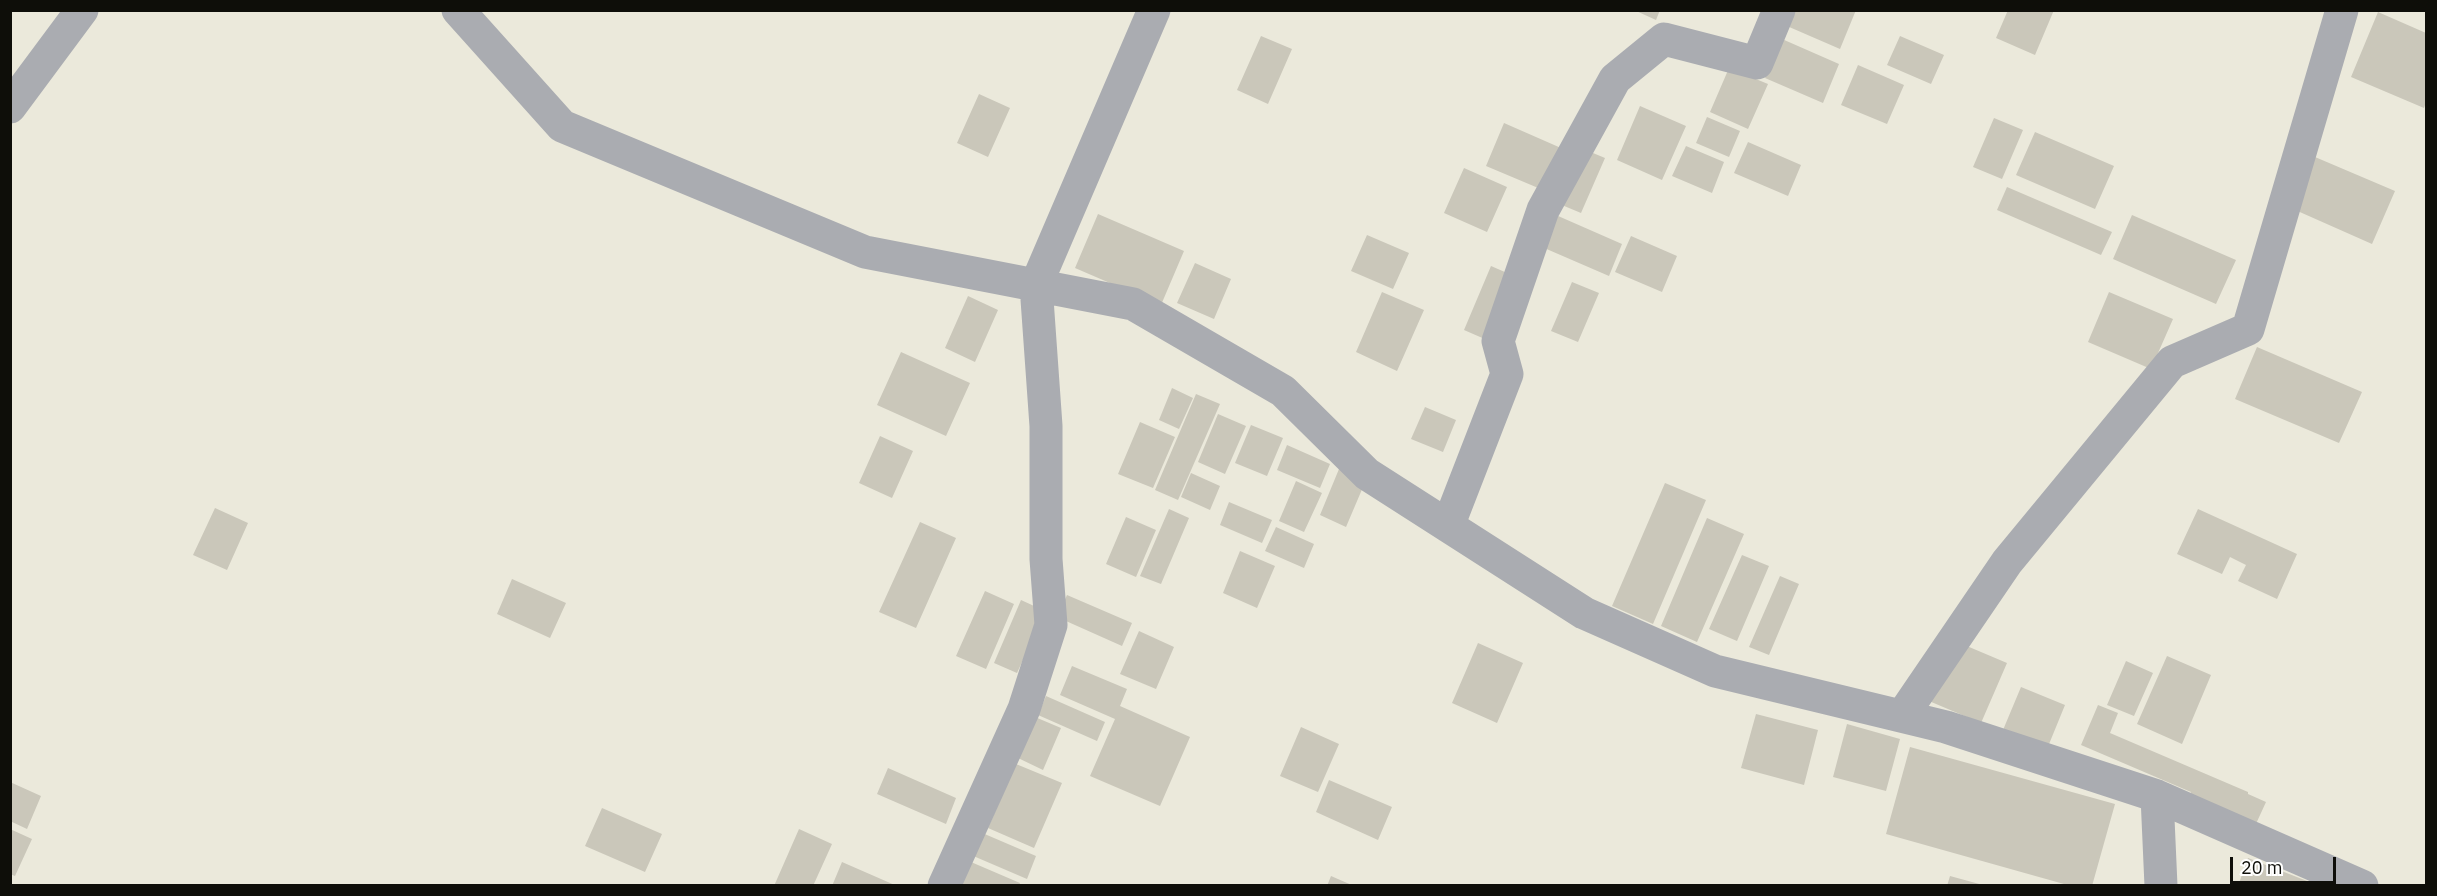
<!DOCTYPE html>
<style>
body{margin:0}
#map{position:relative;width:2437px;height:896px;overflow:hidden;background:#ebe9db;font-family:"IBM Plex Sans",sans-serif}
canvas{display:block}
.frame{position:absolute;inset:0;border:12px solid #0e0e09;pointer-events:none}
.scale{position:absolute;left:2230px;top:857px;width:106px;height:27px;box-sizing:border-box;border:3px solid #0e0e09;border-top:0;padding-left:8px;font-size:18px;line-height:21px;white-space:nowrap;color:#0e0e09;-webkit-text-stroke:4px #fff;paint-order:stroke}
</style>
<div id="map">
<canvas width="2437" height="896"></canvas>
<div class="frame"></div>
<div class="scale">20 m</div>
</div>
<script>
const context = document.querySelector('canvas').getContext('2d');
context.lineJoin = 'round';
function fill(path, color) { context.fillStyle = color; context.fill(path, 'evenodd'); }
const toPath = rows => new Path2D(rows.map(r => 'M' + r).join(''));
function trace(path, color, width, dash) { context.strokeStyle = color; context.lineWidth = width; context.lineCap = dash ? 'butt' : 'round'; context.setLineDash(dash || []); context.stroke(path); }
const building = toPath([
 [1634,10,1660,10,1656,20],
 [1785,10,1856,10,1840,49,1780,23],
 [2008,10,2054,10,2035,55,1996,38],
 [2378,12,2426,33,2426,102,2424,108,2351,77],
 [1261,36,1292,49,1268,104,1237,90],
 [1900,36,1944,55,1931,84,1887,65],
 [1782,39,1839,64,1823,103,1765,78],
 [1858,65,1904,85,1887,124,1841,105],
 [1729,68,1768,84,1748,129,1710,112],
 [979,94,1010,108,988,157,957,143],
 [1640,106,1686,126,1662,180,1617,160],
 [1707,117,1740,131,1729,157,1696,143],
 [1994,118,2023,130,2002,179,1973,167],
 [1504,123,1561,148,1543,190,1486,166],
 [2035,132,2114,166,2095,209,2016,175],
 [1748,142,1801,165,1788,196,1734,173],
 [1686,146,1724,162,1712,193,1672,176],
 [1581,148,1605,158,1581,213,1557,203],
 [2315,157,2395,191,2372,244,2293,209],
 [1464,168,1507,187,1487,232,1444,213],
 [2007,187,2112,232,2101,255,1997,210],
 [1549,212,1622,244,1609,276,1535,244],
 [1098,214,1184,251,1161,305,1075,268],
 [2132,215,2236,260,2216,304,2113,259],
 [1367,235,1409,253,1393,289,1351,271],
 [1631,236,1677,256,1662,292,1615,272],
 [1195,263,1231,279,1214,319,1177,303],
 [1491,266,1514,276,1487,340,1464,330],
 [1572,282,1599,293,1578,342,1551,331],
 [1382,292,1424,310,1397,371,1356,352],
 [2109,292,2173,319,2151,369,2088,342],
 [968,296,998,310,975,362,945,348],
 [2257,347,2362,392,2339,443,2235,399],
 [901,352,970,383,946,436,877,405],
 [1172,388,1193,398,1179,429,1159,420],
 [1196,394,1220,404,1178,500,1155,490],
 [1425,407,1456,420,1443,452,1411,439],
 [1218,414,1246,426,1225,474,1198,462],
 [1140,422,1175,437,1153,488,1118,474],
 [1251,425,1283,438,1267,476,1235,463],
 [880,436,913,451,892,498,859,483],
 [1287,445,1330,464,1320,488,1277,470],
 [1339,469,1366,480,1346,527,1320,515],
 [1191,473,1220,486,1210,510,1181,497],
 [1296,481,1322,493,1304,532,1279,521],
 [1665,483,1706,500,1653,624,1612,606],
 [1229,502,1272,520,1262,543,1220,525],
 [215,508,248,523,227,570,193,555],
 [1169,509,1189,518,1161,584,1140,576],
 [2198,509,2297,554,2277,599,2238,581,2246,565,2230,557,2222,574,2177,554],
 [1126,517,1156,530,1136,577,1106,564],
 [1707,518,1744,534,1697,642,1661,626],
 [920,522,956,538,916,628,879,612],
 [1276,527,1314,544,1304,568,1265,551],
 [1240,551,1275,566,1257,608,1223,593],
 [1742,555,1769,566,1737,641,1709,629],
 [1780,576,1799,584,1769,655,1749,647],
 [512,579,566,603,550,638,497,614],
 [985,591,1014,604,986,669,956,656],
 [1067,595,1132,623,1122,646,1057,617],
 [1021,600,1045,611,1017,673,994,663],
 [1139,631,1174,647,1156,689,1120,674],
 [1955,641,2007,663,1981,723,1929,701],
 [1478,643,1523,663,1497,723,1452,703],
 [2167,656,2211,675,2182,744,2137,724],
 [2126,661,2153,673,2134,716,2107,705],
 [1072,666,1127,689,1120,706,1190,737,1160,806,1090,776,1115,719,1060,695],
 [2021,687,2065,705,2047,749,2003,730],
 [1046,696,1105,722,1097,741,1038,715],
 [2098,705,2118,713,2110,733,2248,792,2248,794,2266,802,2255,826,2189,796,2191,792,2081,745],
 [1756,714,1818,730,1804,785,1741,768],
 [1035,717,1061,728,1043,770,1018,758],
 [1847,724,1900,739,1886,791,1833,777],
 [1301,727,1339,744,1318,792,1280,776],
 [1910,747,2115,804,2092,886,2071,886,1886,834],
 [1016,764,1062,783,1034,848,988,828],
 [888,768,956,798,946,824,877,794],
 [1329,780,1392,807,1378,840,1316,812],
 [10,782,41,796,27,829,10,821],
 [602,808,662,834,645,872,585,846],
 [10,829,32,839,15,876,10,874],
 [799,829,832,844,813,886,774,886],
 [980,832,1036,856,1027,879,971,855],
 [2248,858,2320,886,2238,886],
 [964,859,1020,883,1019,886,956,886],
 [842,862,897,886,832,886],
 [1331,876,1354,886,1327,886],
 [1950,876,1983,885,1983,886,1947,886]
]);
const street = toPath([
 [458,10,562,126,865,252,1133,304,1283,391,1367,474,1584,613,1715,671,1946,727,2157,796,2362,886],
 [10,107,82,10],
 [1448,526,1507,374,1498,341,1543,210,1615,79,1664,39,1757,63,1779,10],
 [1902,716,2007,562,2172,362,2248,329,2342,10],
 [2157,796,2161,886],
 [944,886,1024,709,1051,625,1046,559,1046,426,1036,285,1154,10]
]);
fill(building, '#cac7ba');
trace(street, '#aaacb1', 33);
</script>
